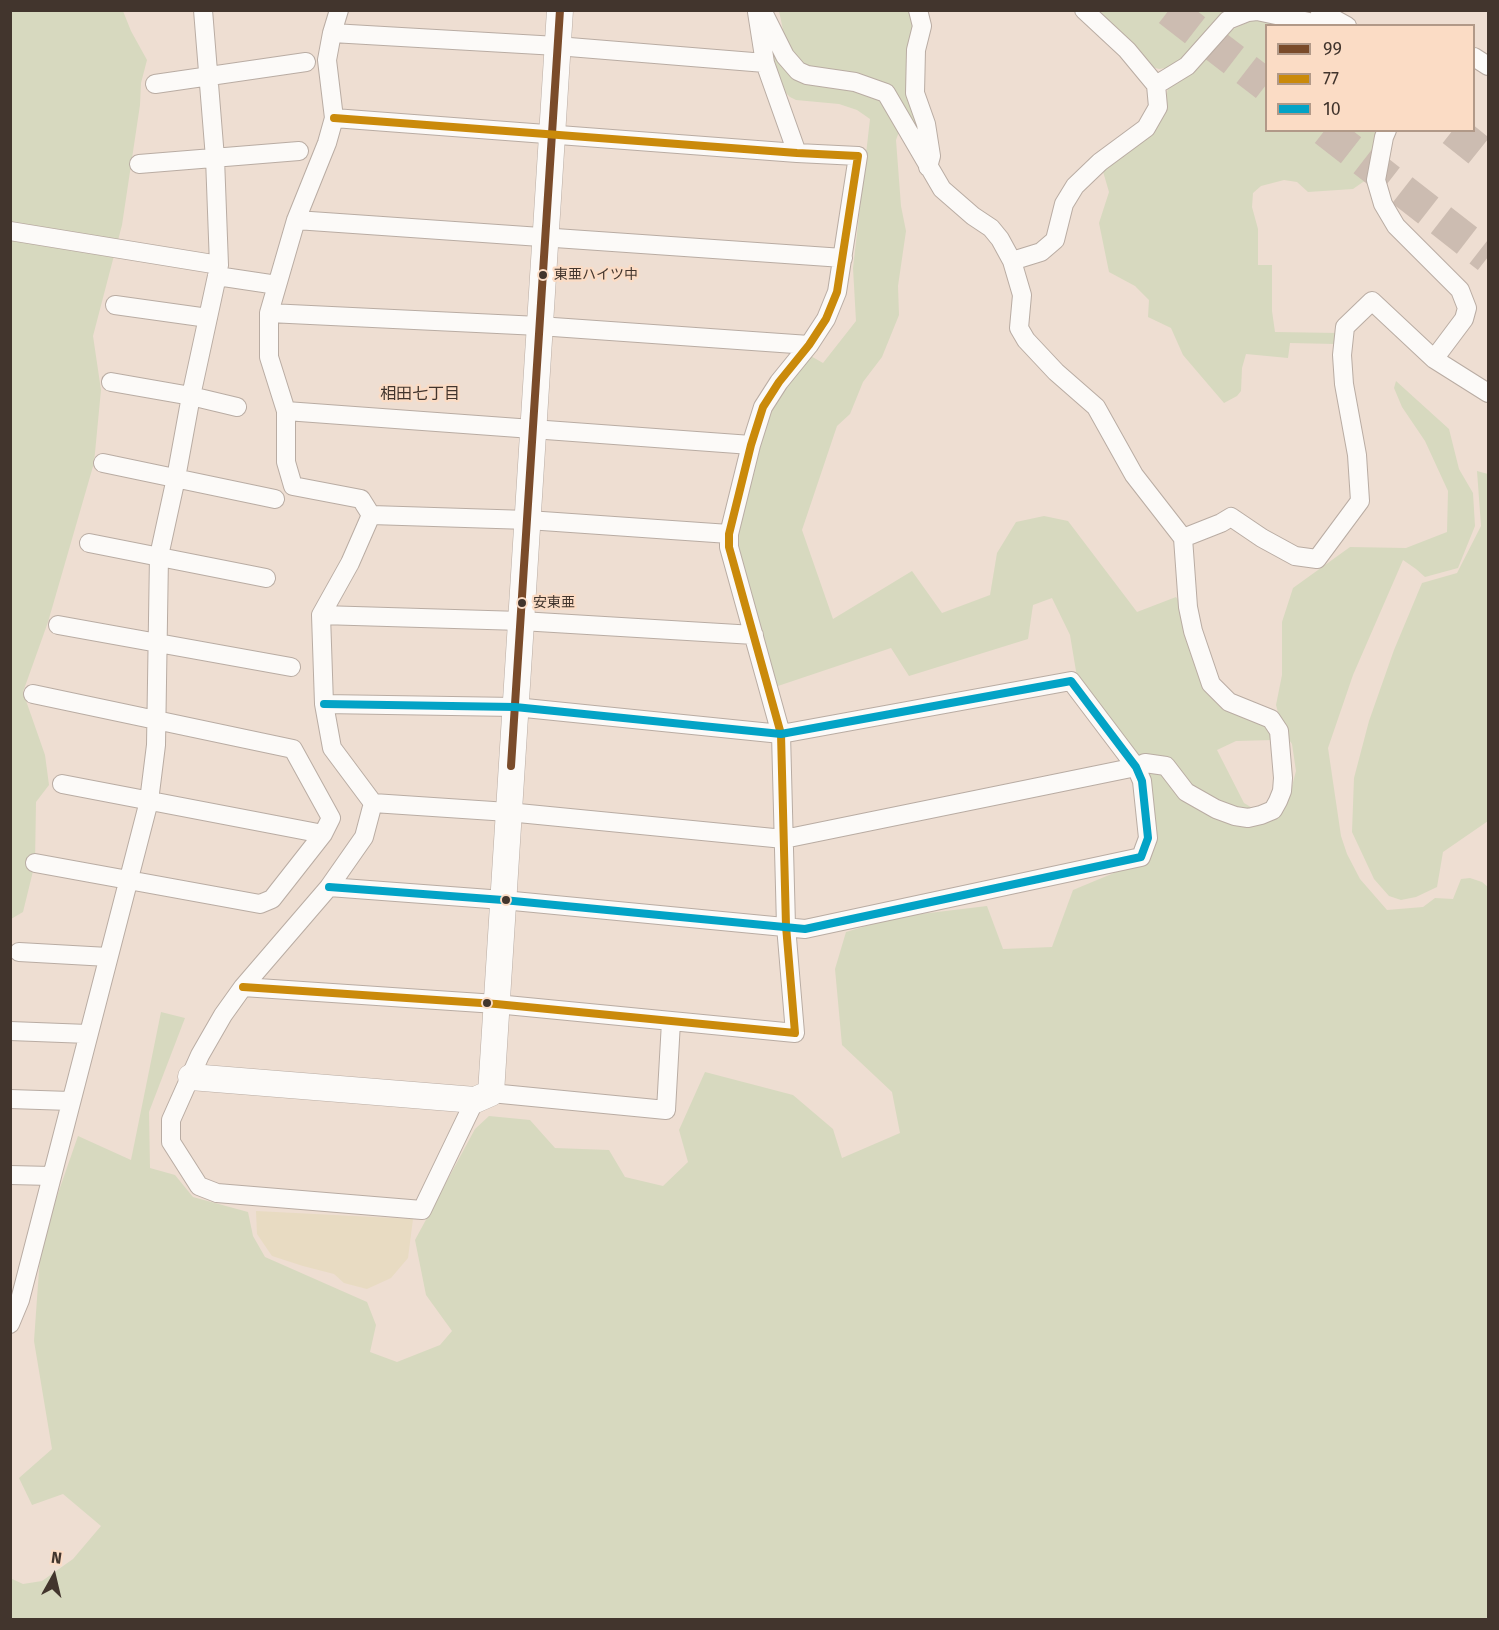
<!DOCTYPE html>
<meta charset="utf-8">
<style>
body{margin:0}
#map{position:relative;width:1499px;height:1630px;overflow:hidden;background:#eeded2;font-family:"Fira Sans",sans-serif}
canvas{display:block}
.frame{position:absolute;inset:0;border:12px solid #42352d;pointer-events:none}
.legend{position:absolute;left:1265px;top:24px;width:210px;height:108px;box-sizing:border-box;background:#fbdcc5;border:2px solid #b19988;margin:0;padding:8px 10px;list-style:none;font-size:18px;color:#42352d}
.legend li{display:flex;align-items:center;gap:12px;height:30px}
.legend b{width:30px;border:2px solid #b19988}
.north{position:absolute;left:24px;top:1546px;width:60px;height:60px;-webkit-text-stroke:4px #fbdcc5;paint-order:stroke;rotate:8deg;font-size:16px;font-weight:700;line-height:24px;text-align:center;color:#42352d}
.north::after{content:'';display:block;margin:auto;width:21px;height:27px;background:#42352d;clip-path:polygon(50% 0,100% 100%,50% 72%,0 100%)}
</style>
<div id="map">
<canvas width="1499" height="1630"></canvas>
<div class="frame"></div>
<ul class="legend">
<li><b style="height:8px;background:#7a4b2a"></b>99</li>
<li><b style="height:8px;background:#ca8a0b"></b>77</li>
<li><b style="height:8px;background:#03a3c6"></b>10</li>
</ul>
<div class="north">N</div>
</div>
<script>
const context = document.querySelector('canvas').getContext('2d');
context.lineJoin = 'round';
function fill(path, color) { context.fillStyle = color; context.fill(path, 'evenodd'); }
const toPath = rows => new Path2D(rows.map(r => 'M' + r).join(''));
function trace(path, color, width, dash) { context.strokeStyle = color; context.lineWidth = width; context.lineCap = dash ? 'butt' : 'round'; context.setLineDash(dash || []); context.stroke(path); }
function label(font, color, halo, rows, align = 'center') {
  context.font = font + ' "Fira Sans","Noto Sans JP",sans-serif'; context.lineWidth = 4.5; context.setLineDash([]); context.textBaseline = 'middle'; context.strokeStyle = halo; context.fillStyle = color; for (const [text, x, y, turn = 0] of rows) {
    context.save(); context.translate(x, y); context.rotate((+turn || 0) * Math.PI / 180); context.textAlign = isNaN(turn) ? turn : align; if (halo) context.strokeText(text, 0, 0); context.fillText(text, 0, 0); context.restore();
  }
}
const green = toPath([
 [11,11,123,11,131,31,147,60,141,83,140,105,122,225,93,336,101,390,94,463,48,622,23,692,45,755,49,785,36,802,35,863,23,912,11,919],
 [779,11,911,11,924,151,889,89,808,70,786,44],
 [1098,11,1234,11,1180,62,1166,68,1159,69,1152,67],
 [1255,19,1289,25,1266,26,1266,130,1381,131,1372,179,1363,182,1353,189,1308,192,1297,182,1284,180,1261,186,1253,193,1252,207,1258,229,1258,265,1272,265,1272,311,1275,332,1339,333,1335,344,1290,343,1288,358,1246,354,1242,368,1241,391,1237,396,1224,403,1183,355,1171,328,1148,317,1149,300,1135,286,1109,272,1099,223,1109,192,1102,168,1165,106,1168,87,1233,29],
 [768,34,782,58,875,93,901,126,896,140,901,206,906,231,898,286,899,315,882,357,863,382,850,414,837,426,802,530,833,619,912,571,942,613,990,595,997,553,1016,522,1044,516,1068,521,1137,612,1176,597,1180,603,1205,686,1271,726,1273,740,1236,741,1217,750,1244,803,1254,809,1290,794,1296,771,1292,744,1283,731,1276,705,1282,675,1282,622,1293,588,1350,547,1406,548,1447,532,1448,491,1425,441,1402,407,1394,388,1396,381,1449,429,1459,469,1473,493,1475,526,1458,568,1425,577,1416,569,1403,560,1353,675,1328,748,1341,836,1347,854,1360,879,1387,910,1423,907,1435,898,1453,899,1461,879,1470,878,1482,882,1488,887,1488,1619,11,1620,10,1578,23,1584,42,1581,73,1559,101,1526,63,1494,32,1505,19,1478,52,1449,34,1341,41,1242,78,1136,131,1160,161,1012,185,1018,149,1112,150,1168,175,1175,193,1197,248,1212,253,1236,265,1257,367,1302,376,1325,370,1352,397,1362,440,1345,452,1331,426,1295,415,1240,475,1129,489,1116,530,1120,555,1148,609,1150,625,1177,663,1186,688,1162,679,1130,705,1072,793,1095,833,1129,842,1158,900,1133,892,1092,842,1045,835,969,846,932,896,917,987,906,1003,949,1052,947,1073,890,1145,860,1148,782,1077,677,1070,635,1052,598,1033,605,1028,639,909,676,891,648,769,689,729,534,763,407,809,355,823,363,856,321,853,268,870,119,857,110,839,104,796,100,790,97,785,92,776,71],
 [1477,471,1488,474,1488,821,1443,852,1437,887,1416,897,1401,900,1389,896,1374,879,1352,832,1354,778,1369,721,1394,650,1422,583,1457,573,1481,526]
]);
const sand = toPath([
 [256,1211,413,1219,408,1258,391,1278,367,1289,344,1283,334,1274,303,1266,272,1256,257,1234]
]);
const highwayTunnel = toPath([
 [1169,10,1266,85],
 [1325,130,1488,257],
 [1453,130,1488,158]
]);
const street = toPath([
 [339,10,332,33,327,60,334,118,327,143,296,220,269,313,269,357,286,411,286,462,293,486,361,499,371,515,350,563,321,615,324,704,332,748,373,803,364,837,329,887,243,987,223,1015,200,1055,171,1120,171,1142,199,1186,217,1193,422,1210,475,1100],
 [918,10,922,26,916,50,915,93,926,124,931,156,928,167],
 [1084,10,1127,50,1156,85],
 [1320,11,1347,26],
 [757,12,765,63,797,153],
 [332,33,557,46,765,63],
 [1474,57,1488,66],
 [155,84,306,62],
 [1387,130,1384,137,1376,180,1383,204,1396,226,1460,290,1467,308,1464,319,1434,359],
 [139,164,299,151],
 [296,220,843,258],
 [10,231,219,265],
 [1012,261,1041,252,1055,240,1064,204,1075,186,1100,162,1146,128,1158,107,1156,85,1187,66,1228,20,1248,12,1257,11,1328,26],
 [217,276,277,285],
 [115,305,208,318],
 [269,313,539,326,809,345],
 [111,382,191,396,237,407],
 [286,411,751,445],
 [103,463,275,499],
 [371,515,528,520,729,534],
 [1183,538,1221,523,1231,517,1262,538,1295,556,1317,559,1360,501,1357,455,1344,384,1342,355,1345,327,1372,301,1434,359,1488,393],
 [89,543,266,578],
 [321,615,521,621,754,635],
 [58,625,291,667],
 [33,694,293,749,331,818,323,834,272,899,260,904,35,863],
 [324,704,515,707,781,734,1071,681,1136,767,1142,781,1148,838,1141,857,805,929,503,900,329,887],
 [62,784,323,834],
 [373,803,508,812,784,839,1136,767,1145,763,1166,766,1186,792,1216,809,1235,816,1248,818,1261,815,1273,810,1278,801,1282,791,1283,778,1279,731,1271,719,1229,702,1211,684,1193,631,1188,607,1183,538,1134,475,1096,407,1056,372,1026,340,1019,328,1022,295,1012,261,1000,239,991,228,973,216,942,189,886,93,855,82,807,75,798,71,785,56,762,10],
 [19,952,108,957],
 [243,987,496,1004,795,1033,786,926,781,734,729,547,729,534,751,445,763,407,779,382,809,345,826,319,837,292,858,156,797,153,334,118],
 [10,1031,88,1034],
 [491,1093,666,1110,671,1022],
 [10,1099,70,1101],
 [10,1175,51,1176],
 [10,1324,20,1300,149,801,156,745,159,556,176,478,191,396,217,276,219,265,215,158,203,10]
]);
const secondary = toPath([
 [191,1077,475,1100,491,1093,560,10]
]);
const bus1 = toPath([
 [511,766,560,10]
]);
const bus2 = toPath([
 [243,987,496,1004,795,1033,786,926,781,734,729,547,729,534,751,445,763,407,779,382,809,345,826,319,837,292,858,156,797,153,334,118]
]);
const bus3 = toPath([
 [324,704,515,707,781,734,1071,681,1136,767,1142,781,1148,838,1141,857,805,929,503,900,329,887]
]);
const markers = [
 [543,275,5,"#42352d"],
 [522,603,5,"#42352d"],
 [506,900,5,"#42352d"],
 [487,1003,5,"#42352d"]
];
const busNames = [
 ["東亜ハイツ中",554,275],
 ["安東亜",533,603]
];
const neighbourhoodNames = [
 ["相田七丁目",420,395]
];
fill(green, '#d7d9bf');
fill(sand, '#e8dbc2');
trace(highwayTunnel, '#ccbcb1', 33, [33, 16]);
trace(street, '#b9aca3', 20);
trace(secondary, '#b9aca3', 27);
trace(street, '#fcfaf8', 18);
trace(secondary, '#fcfaf8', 26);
trace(bus1, '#7a4b2a', 8);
trace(bus2, '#ca8a0b', 8);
trace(bus3, '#03a3c6', 8);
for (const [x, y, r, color] of markers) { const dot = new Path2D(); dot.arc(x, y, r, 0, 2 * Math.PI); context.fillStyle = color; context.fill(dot); trace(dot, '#fbdcc5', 2); }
label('14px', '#42352d', '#fbdcc5', busNames, 'left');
label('16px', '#42352d', '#fbdcc5', neighbourhoodNames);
</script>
